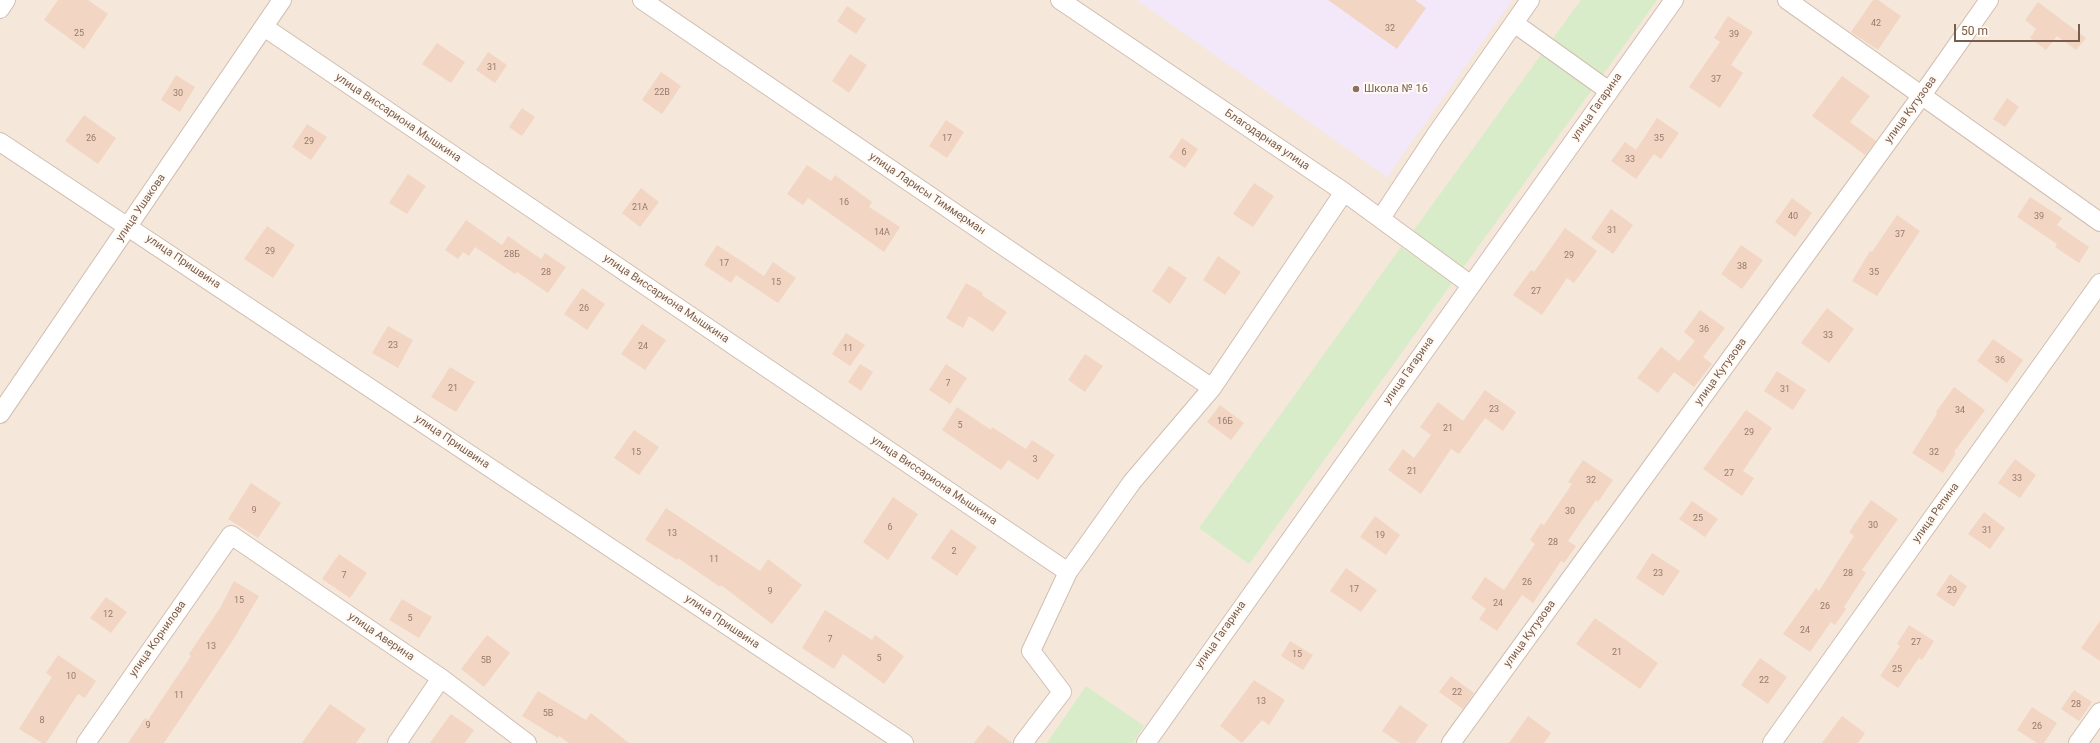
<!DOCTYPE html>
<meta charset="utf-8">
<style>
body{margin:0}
#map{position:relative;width:2100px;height:743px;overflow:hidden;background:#fdf6ec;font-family:Roboto,sans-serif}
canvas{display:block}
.scale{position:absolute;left:1954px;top:24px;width:126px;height:18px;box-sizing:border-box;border:2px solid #7a5c4d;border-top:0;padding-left:5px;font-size:12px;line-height:14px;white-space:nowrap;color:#7a5c4d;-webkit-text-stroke:3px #fffaf3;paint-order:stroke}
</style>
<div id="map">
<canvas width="2100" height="743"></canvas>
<div class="scale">50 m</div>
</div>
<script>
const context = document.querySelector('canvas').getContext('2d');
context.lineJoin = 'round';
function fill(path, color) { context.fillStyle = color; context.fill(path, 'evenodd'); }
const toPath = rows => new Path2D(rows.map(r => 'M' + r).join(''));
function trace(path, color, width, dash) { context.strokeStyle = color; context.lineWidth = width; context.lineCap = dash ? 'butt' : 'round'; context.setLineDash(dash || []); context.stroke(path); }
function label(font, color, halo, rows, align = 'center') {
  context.font = font + ' Roboto,sans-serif'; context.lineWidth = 4; context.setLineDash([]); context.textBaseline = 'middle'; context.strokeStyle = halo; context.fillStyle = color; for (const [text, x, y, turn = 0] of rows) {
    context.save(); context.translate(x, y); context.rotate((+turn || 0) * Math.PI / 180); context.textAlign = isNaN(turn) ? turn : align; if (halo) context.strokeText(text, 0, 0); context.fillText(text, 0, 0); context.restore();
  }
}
const residential = toPath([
 [0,0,2100,0,2100,743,0,743]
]);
const education = toPath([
 [1137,0,1512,0,1387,177]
]);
const green = toPath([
 [1581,0,1657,0,1462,269,1411,234],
 [1401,247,1452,283,1249,564,1199,528],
 [1086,686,1144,726,1133,743,1047,743]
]);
const building = toPath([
 [58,0,88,0,108,14,84,49,44,20],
 [1328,0,1415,0,1426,8,1397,49],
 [1873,0,1878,0,1901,16,1878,50,1851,32],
 [2038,2,2086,38,2076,50,2057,36,2046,50,2030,38,2036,29,2025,20],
 [847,6,866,19,856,34,837,21],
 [1728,16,1753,32,1731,65,1743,73,1720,108,1689,87,1720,42,1714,38],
 [437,43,465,62,451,83,422,64],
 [488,52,507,65,495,83,476,70],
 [850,54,867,65,849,93,832,81],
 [661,72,681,86,662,114,642,100],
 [176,75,195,87,180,112,161,100],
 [1842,76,1870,96,1850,122,1876,141,1865,155,1812,116],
 [2007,98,2019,107,2005,127,1993,119],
 [522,108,535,117,522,136,509,127],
 [84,115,116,138,98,164,65,141],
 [1657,118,1679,133,1661,159,1654,154,1636,179,1611,161,1625,142,1636,150],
 [946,120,964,132,947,158,929,146],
 [307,124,327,137,311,160,292,147],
 [1182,138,1198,149,1185,168,1169,157],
 [807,165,831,181,835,175,872,202,869,207,900,227,884,252,808,198,803,205,787,194],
 [408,174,426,186,407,214,389,203],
 [1254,183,1274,196,1253,227,1233,214],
 [641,188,659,202,640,227,622,213],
 [2030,197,2062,218,2057,225,2089,247,2079,263,2055,247,2057,244,2017,217],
 [1792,198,1812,213,1795,237,1775,222],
 [1611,209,1633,225,1613,254,1591,238],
 [1897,215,1920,231,1877,296,1852,281,1870,251,1872,252],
 [466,220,502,245,508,236,541,259,545,253,566,267,548,293,517,272,515,274,475,247,469,256,463,252,458,259,445,250],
 [267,226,295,245,273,278,244,259],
 [1565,228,1597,251,1574,283,1567,278,1542,315,1513,295,1531,270,1534,272],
 [717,245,764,276,773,262,796,278,778,303,736,275,731,283,704,265],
 [1741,245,1763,260,1742,289,1721,274],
 [1218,256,1241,272,1225,295,1203,280],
 [1169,266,1187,278,1170,304,1152,291],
 [966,283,983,293,982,295,1007,312,993,332,969,316,963,328,946,318],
 [582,288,605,304,587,330,564,314],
 [1827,308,1854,329,1829,363,1801,343],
 [1700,310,1725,328,1703,357,1712,364,1694,387,1674,372,1658,393,1637,378,1661,347,1679,361,1695,341,1684,332],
 [642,324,666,340,645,370,621,354],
 [388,326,413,340,398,368,372,353],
 [846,333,865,345,850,366,832,354],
 [1993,339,2023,360,2007,383,1977,361],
 [1085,354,1103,366,1085,392,1068,380],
 [860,364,873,372,861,391,848,382],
 [946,364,967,378,950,404,929,390],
 [450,367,475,382,456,412,431,397],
 [1777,371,1806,390,1793,410,1764,391],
 [1954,387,1985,410,1954,452,1956,453,1943,473,1912,453,1937,414,1936,412],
 [1485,390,1516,412,1503,431,1485,418,1459,454,1451,449,1421,494,1388,470,1403,449,1414,458,1431,435,1420,427,1438,402,1463,421],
 [1220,405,1244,423,1231,440,1207,422],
 [957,407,991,430,992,427,1026,449,1032,440,1055,455,1038,480,1008,460,1001,470,942,430],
 [1746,410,1772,428,1743,471,1754,478,1742,496,1703,469],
 [634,430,659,447,639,475,614,458],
 [2015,459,2036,475,2020,498,1998,483],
 [1583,460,1613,480,1598,502,1596,500,1568,541,1576,546,1564,563,1561,561,1533,603,1522,595,1497,631,1479,619,1486,609,1471,598,1485,577,1504,590,1535,544,1530,540,1541,523,1544,525,1572,484,1568,482],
 [251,483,281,503,258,538,228,519],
 [893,497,918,514,888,560,863,542],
 [1871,500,1898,519,1862,570,1866,573,1844,607,1846,609,1835,625,1831,622,1810,652,1783,634,1816,588,1819,591,1854,536,1849,532],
 [1692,501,1718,519,1705,537,1679,519],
 [666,508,760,571,768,559,802,585,772,624,721,585,720,587,678,558,677,560,645,540],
 [1984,512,2005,528,1990,549,1968,534],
 [1375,516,1400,535,1386,555,1360,537],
 [951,529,977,547,957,576,931,558],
 [1652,553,1680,571,1663,596,1636,578],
 [339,554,367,573,350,598,322,579],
 [1346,568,1377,590,1361,612,1330,591],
 [1950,574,1967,586,1954,607,1936,595],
 [234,581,259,596,233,640,164,743,128,743,145,718,148,720,191,656,189,654,220,608],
 [106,597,127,612,111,633,90,618],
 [402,599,432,617,419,638,389,620],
 [825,610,872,640,875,635,904,656,884,684,843,654,834,669,802,648],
 [1595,618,1658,663,1640,689,1576,644],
 [2100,621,2100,661,2081,648],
 [1909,625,1934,641,1922,660,1919,658,1898,688,1880,676,1900,646,1897,644],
 [487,635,510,653,484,687,461,669],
 [1290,641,1313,655,1303,670,1281,656],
 [58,655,96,681,85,698,78,694,46,743,42,743,19,729,52,677,46,673],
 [1760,658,1787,677,1768,704,1741,685],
 [1451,676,1474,693,1463,709,1439,692],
 [1254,680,1285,700,1269,725,1262,720,1242,743,1220,726],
 [2074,690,2092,702,2079,721,2061,709],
 [538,691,586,720,591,713,629,743,569,743,559,736,558,738,522,716],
 [330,704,366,729,356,743,302,743],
 [1400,705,1428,725,1415,743,1400,743,1382,731],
 [2032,707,2057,723,2044,743,2037,743,2017,730],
 [451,714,474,730,465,743,430,743],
 [1528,716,1551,733,1544,743,1509,743],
 [1842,716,1865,733,1858,743,1822,743],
 [988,725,1012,743,974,743]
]);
const minor = toPath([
 [642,0,1212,388],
 [1060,0,1344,192,1471,285],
 [1787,0,2100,222],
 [0,9,6,0],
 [1514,23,1609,91],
 [264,27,1068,572],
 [0,142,904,743],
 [1381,218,1435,136,1530,0],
 [0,414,282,0],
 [86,743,231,535,441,678,527,743],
 [397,743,441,678],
 [1023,743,1062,692,1031,651,1068,572,1132,482,1212,388,1344,192],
 [1146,743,1674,0],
 [1451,743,1922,95,1989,0],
 [1772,743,2100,283],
 [2078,743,2100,712]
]);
const markers = [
 [1356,89,4,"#8d6e63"]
];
const numberNames = [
 ["42",1876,24],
 ["32",1390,29],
 ["25",79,34],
 ["39",1734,35],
 ["31",492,68],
 ["37",1716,80],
 ["22В",662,93],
 ["30",178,94],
 ["26",91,139],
 ["17",947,139],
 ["35",1659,139],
 ["29",309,142],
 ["6",1184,153],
 ["33",1630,160],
 ["16",844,203],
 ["21А",640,208],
 ["40",1793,217],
 ["39",2039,217],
 ["31",1612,231],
 ["14А",882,233],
 ["37",1900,235],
 ["29",270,252],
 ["28Б",512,255],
 ["29",1569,256],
 ["17",724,264],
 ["38",1742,267],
 ["28",546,273],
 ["35",1874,273],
 ["15",776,283],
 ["27",1536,292],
 ["26",584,309],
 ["36",1704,330],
 ["33",1828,336],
 ["23",393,346],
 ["24",643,347],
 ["11",848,349],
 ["36",2000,361],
 ["7",948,384],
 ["21",453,389],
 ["31",1785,390],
 ["23",1494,410],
 ["34",1960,411],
 ["16Б",1225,422],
 ["5",960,426],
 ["21",1448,429],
 ["29",1749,433],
 ["15",636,453],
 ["32",1934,453],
 ["3",1035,460],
 ["21",1412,472],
 ["27",1729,474],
 ["33",2017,479],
 ["32",1591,481],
 ["9",254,511],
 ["30",1570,512],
 ["25",1698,519],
 ["30",1873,526],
 ["6",890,528],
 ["31",1987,531],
 ["13",672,534],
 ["19",1380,536],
 ["28",1553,543],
 ["2",954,552],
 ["11",714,560],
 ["23",1658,574],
 ["28",1848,574],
 ["7",344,576],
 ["26",1527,583],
 ["17",1354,590],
 ["29",1952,591],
 ["9",770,592],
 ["15",239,601],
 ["24",1498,604],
 ["26",1825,607],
 ["12",108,615],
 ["5",410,619],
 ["24",1805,631],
 ["7",830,640],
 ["27",1916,643],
 ["13",211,647],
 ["21",1617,653],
 ["15",1297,655],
 ["5",879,659],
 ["5В",486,661],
 ["25",1897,670],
 ["10",71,677],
 ["22",1764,681],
 ["22",1457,693],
 ["11",179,696],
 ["13",1261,702],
 ["28",2076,705],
 ["5В",548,714],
 ["8",42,721],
 ["9",148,726],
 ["26",2037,727]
];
const educationNames = [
 ["Школа № 16",1364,89]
];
const streetNames = [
 ["улица Гагарина",1597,107,-55],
 ["улица Кутузова",1911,110,-54],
 ["улица Виссариона Мышкина",398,118,34],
 ["Благодарная улица",1267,140,34],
 ["улица Ларисы Тиммерман",927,194,34],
 ["улица Ушакова",141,208,-56],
 ["улица Пришвина",183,262,34],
 ["улица Виссариона Мышкина",666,299,34],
 ["улица Гагарина",1409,371,-55],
 ["улица Кутузова",1721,372,-54],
 ["улица Пришвина",452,442,34],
 ["улица Виссариона Мышкина",934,481,34],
 ["улица Репина",1936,513,-54],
 ["улица Пришвина",722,622,34],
 ["улица Кутузова",1530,634,-54],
 ["улица Гагарина",1221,635,-55],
 ["улица Аверина",381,637,34],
 ["улица Корнилова",158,639,-55]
];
fill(residential, '#f5e8da');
fill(education, '#f3e8fa');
fill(green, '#d8ecc9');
fill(building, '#f3d5c3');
trace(minor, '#d1beb0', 20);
trace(minor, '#fff', 18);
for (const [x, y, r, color] of markers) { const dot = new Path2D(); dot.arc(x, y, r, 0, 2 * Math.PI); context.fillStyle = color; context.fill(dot); trace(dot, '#fffaf3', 1.5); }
label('9px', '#987a6a', null, numberNames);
label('11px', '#785e54', '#fffaf3', educationNames, 'left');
label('11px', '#7a5c4d', '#fffaf3', streetNames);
</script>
